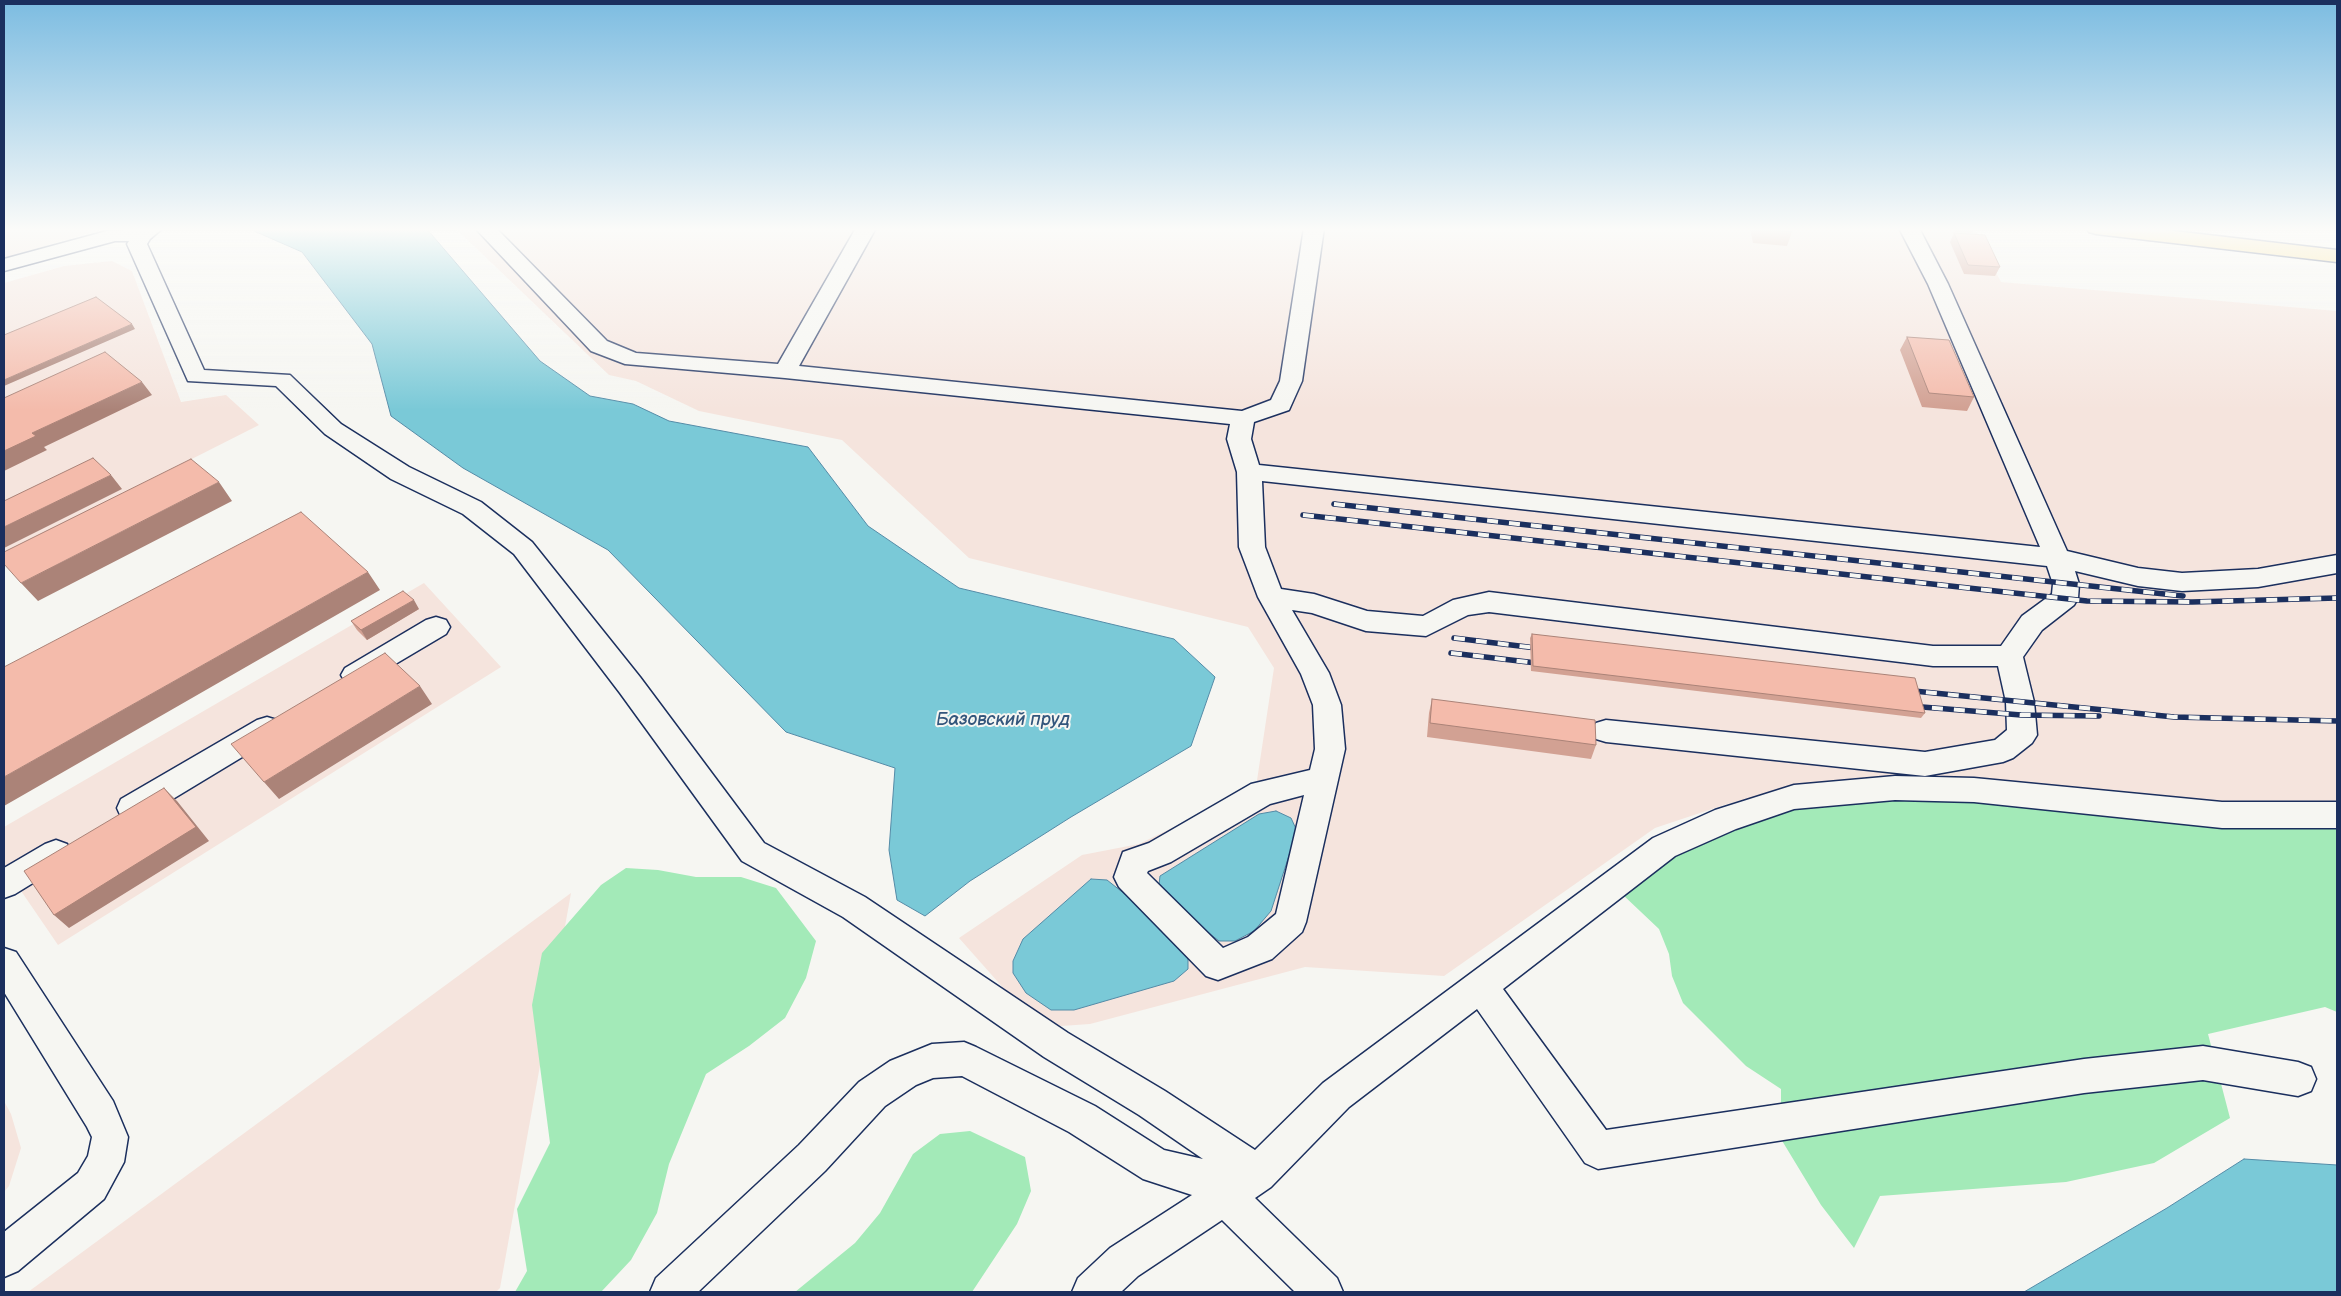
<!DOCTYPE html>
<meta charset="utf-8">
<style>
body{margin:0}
#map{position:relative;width:2341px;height:1296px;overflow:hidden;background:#f6f6f2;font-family:"Balsamiq Sans",sans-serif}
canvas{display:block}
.frame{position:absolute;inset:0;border:5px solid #1b2f5e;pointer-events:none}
</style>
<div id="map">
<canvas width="2341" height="1296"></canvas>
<div class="frame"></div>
</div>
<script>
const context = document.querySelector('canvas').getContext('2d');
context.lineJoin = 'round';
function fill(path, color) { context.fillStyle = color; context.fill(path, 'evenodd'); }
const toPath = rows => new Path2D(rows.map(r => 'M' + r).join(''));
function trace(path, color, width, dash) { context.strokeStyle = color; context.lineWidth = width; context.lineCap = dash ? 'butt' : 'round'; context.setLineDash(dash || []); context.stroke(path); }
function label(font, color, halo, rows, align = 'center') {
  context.font = font + ' "Balsamiq Sans",sans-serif'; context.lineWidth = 4; context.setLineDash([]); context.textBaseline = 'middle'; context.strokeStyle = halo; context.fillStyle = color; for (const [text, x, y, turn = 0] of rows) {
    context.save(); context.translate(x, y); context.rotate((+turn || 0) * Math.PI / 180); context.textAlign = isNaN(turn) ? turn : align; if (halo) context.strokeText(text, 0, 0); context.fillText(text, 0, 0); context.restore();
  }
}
const built = toPath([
 [4,228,108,228,4,258],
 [455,228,1974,228,2001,282,2337,311,2337,803,2215,803,1946,777,1787,788,1724,805,1655,828,1444,976,1305,967,1090,1024,1047,1027,1029,1017,959,938,1082,855,1139,844,1256,787,1274,668,1248,627,969,558,842,440,699,411,636,381,609,375],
 [112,261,132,271,181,402,226,395,259,425,4,554,4,283,64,266],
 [424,583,501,667,58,945,4,866,4,827],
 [571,893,500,1288,496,1292,28,1292],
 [4,1101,11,1114,21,1148,9,1186,4,1192]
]);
const green = toPath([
 [1903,790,2221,812,2337,812,2337,1012,2325,1007,2208,1034,2230,1118,2154,1163,2066,1182,1880,1196,1854,1248,1821,1205,1781,1139,1781,1089,1746,1066,1683,1003,1672,976,1669,954,1659,929,1622,894,1682,846,1775,803],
 [626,868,658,870,696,877,741,877,776,888,816,941,806,978,785,1018,749,1046,706,1074,669,1164,657,1213,631,1260,601,1292,515,1292,527,1271,517,1209,550,1143,532,1005,542,953,601,885],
 [970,1131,1025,1157,1031,1191,1017,1224,972,1292,795,1292,855,1243,880,1213,913,1154,940,1134]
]);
const water = toPath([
 [255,228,426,228,540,361,590,396,633,404,669,421,808,447,868,526,959,588,1174,639,1215,677,1191,746,1071,817,970,881,925,916,897,900,889,850,895,768,786,732,608,550,463,468,391,416,372,344,302,252,254,231,255,228],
 [1276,811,1291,818,1297,831,1271,911,1254,931,1235,941,1219,941,1158,893,1160,876,1259,814,1276,811],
 [1091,879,1107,880,1164,925,1188,949,1188,969,1174,981,1074,1010,1051,1010,1026,993,1013,973,1013,961,1023,939,1091,879],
 [2244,1159,2337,1165,2337,1292,2024,1292,2167,1208,2244,1159]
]);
const minor = toPath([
 [163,228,150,239,147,244,204,370,290,375,341,424,409,467,481,502,532,542,640,677,764,843,865,897,1068,1033,1165,1091,1255,1150,1323,1083,1653,838,1715,810,1794,785,1895,776,1974,778,2222,802,2337,802,2337,828,2222,828,1974,802,1895,800,1794,809,1736,829,1675,856,1503,989,1606,1130,2084,1059,2203,1046,2298,1062,2311,1067,2316,1079,2311,1091,2298,1096,2203,1080,2084,1093,1598,1169,1585,1163,1477,1009,1349,1107,1271,1187,1255,1198,1337,1278,1343,1292,1295,1292,1222,1220,1138,1276,1121,1292,1072,1292,1078,1278,1110,1248,1192,1195,1143,1179,1069,1132,962,1076,933,1078,916,1085,885,1106,825,1171,698,1292,650,1292,656,1278,799,1145,859,1082,890,1061,932,1044,964,1042,976,1047,1095,1106,1164,1150,1203,1159,1139,1115,1044,1057,843,917,742,861,620,693,514,554,463,514,391,479,325,434,276,386,188,381,127,244,129,241,115,241,4,271,4,259,107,231,163,228],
 [475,228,496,228,607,341,636,353,778,364,856,228,876,228,799,366,1242,411,1271,400,1280,381,1304,228,1324,228,1302,381,1289,410,1254,422,1251,439,1259,465,2040,547,1928,284,1899,228,1919,228,1948,284,2067,551,2138,568,2182,573,2258,569,2337,555,2337,573,2258,587,2182,591,2138,586,2075,571,2079,584,2078,598,2074,605,2042,630,2023,657,2034,702,2037,735,2032,743,2013,758,2003,762,1925,776,1606,742,1596,739,1591,731,1596,723,1606,720,1925,752,1995,740,2007,730,2006,702,1998,666,1933,666,1489,612,1468,615,1426,636,1366,631,1312,613,1292,610,1329,673,1341,705,1345,749,1306,922,1302,932,1272,959,1218,980,1206,976,1119,887,1114,877,1123,852,1149,843,1251,784,1310,770,1315,749,1313,705,1301,674,1258,597,1239,547,1237,472,1227,439,1230,424,785,378,625,364,591,351,475,228],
 [1262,481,2047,566,2053,584,2052,594,2022,616,2001,646,1933,646,1489,592,1453,600,1423,616,1367,611,1314,594,1281,589,1265,547,1262,481],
 [1304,795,1276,914,1248,937,1223,948,1147,873,1148,871,1171,862,1270,804,1304,795],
 [436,617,446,620,450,627,446,634,365,682,355,686,345,682,341,675,345,668,426,620,436,617],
 [267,717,277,720,282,728,277,736,143,817,132,821,121,817,117,808,121,799,257,720,267,717],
 [56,840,67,844,72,853,67,862,15,894,4,898,4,868,45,844,56,840],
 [4,948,16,952,113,1101,128,1137,124,1162,104,1199,18,1271,4,1277,4,1232,78,1173,88,1156,92,1137,87,1127,4,992,4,948]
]);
const major = toPath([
 [2086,228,2148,228,2337,250,2337,262,2096,234,2089,232,2086,228]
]);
const railFar1 = toPath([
 [1334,504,1336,504]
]);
const rail = toPath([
 [1334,504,2183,596],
 [1303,515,2087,601,2192,602,2337,598],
 [1454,638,1544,649],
 [1451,653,1545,664],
 [1904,690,2174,717,2337,721],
 [1910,706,2021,715,2099,716]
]);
const wall = toPath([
 [1750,228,1791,228,1792,232,1787,246,1753,243],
 [1954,228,1974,228,1974,229,1972,233,1956,232],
 [1954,233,2000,267,1995,276,1964,274,1950,242],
 [1907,337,1974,397,1967,411,1922,407,1900,350],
 [419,609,367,640,357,630,351,621],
 [1532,634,1925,713,1921,718,1531,671,1530,638],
 [1432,699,1596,745,1591,759,1427,737,1429,713]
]);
const shadedWall = toPath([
 [132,324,135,329,4,386,4,380],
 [142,382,152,395,44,447,47,450,4,471,4,451,32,433],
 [111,475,122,489,4,548,4,527],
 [219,482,232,501,38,601,21,583],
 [368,572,380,590,4,806,4,777],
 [414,600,419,609,367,640,361,630],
 [420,686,432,704,279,799,264,782],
 [164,788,177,801,209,841,69,928,54,915]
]);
const building = toPath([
 [1758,228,1791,228,1792,232,1758,229,1758,228],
 [1954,233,1985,235,2000,267,1968,265,1954,233],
 [96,297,132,324,4,380,4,335,96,297],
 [1907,337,1949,340,1974,397,1929,393,1907,337],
 [105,352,142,382,32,433,36,436,4,451,4,398,105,352],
 [93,458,111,475,4,527,4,501,93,458],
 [191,459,219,482,21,583,4,564,4,552,191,459],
 [301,512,368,572,4,777,4,667,301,512],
 [403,591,414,600,361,630,351,621,403,591],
 [1532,634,1915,678,1925,713,1533,666,1532,634],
 [385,653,420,686,264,782,231,744,385,653],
 [1432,699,1595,720,1596,745,1430,723,1432,699],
 [164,788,196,827,54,915,24,871,164,788]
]);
const waterNames = [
 ["Базовский пруд",1003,720]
];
fill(built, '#f5e4dd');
fill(green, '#a3eab8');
fill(water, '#7ac9d7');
trace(water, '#548ba7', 1);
trace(minor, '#1b2f5e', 3);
trace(major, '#1b2f5e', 3);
fill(minor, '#f6f6f2');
fill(major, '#fddf80');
trace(railFar1, '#1b2f5e', 4.5);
trace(rail, '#1b2f5e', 5.5);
trace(railFar1, '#f6f6f2', 3, [9]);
trace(rail, '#f6f6f2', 4, [11]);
fill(wall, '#d2a193');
fill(shadedWall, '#ab8378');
fill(building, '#f4bbab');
trace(building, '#ab8378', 1);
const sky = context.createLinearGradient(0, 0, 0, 410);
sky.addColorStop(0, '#7cbce1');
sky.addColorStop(0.56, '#fbfbf9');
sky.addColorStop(1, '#fbfbf900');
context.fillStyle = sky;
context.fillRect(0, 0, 2341, 410);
label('italic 18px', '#33567c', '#f6f6f2', waterNames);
</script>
